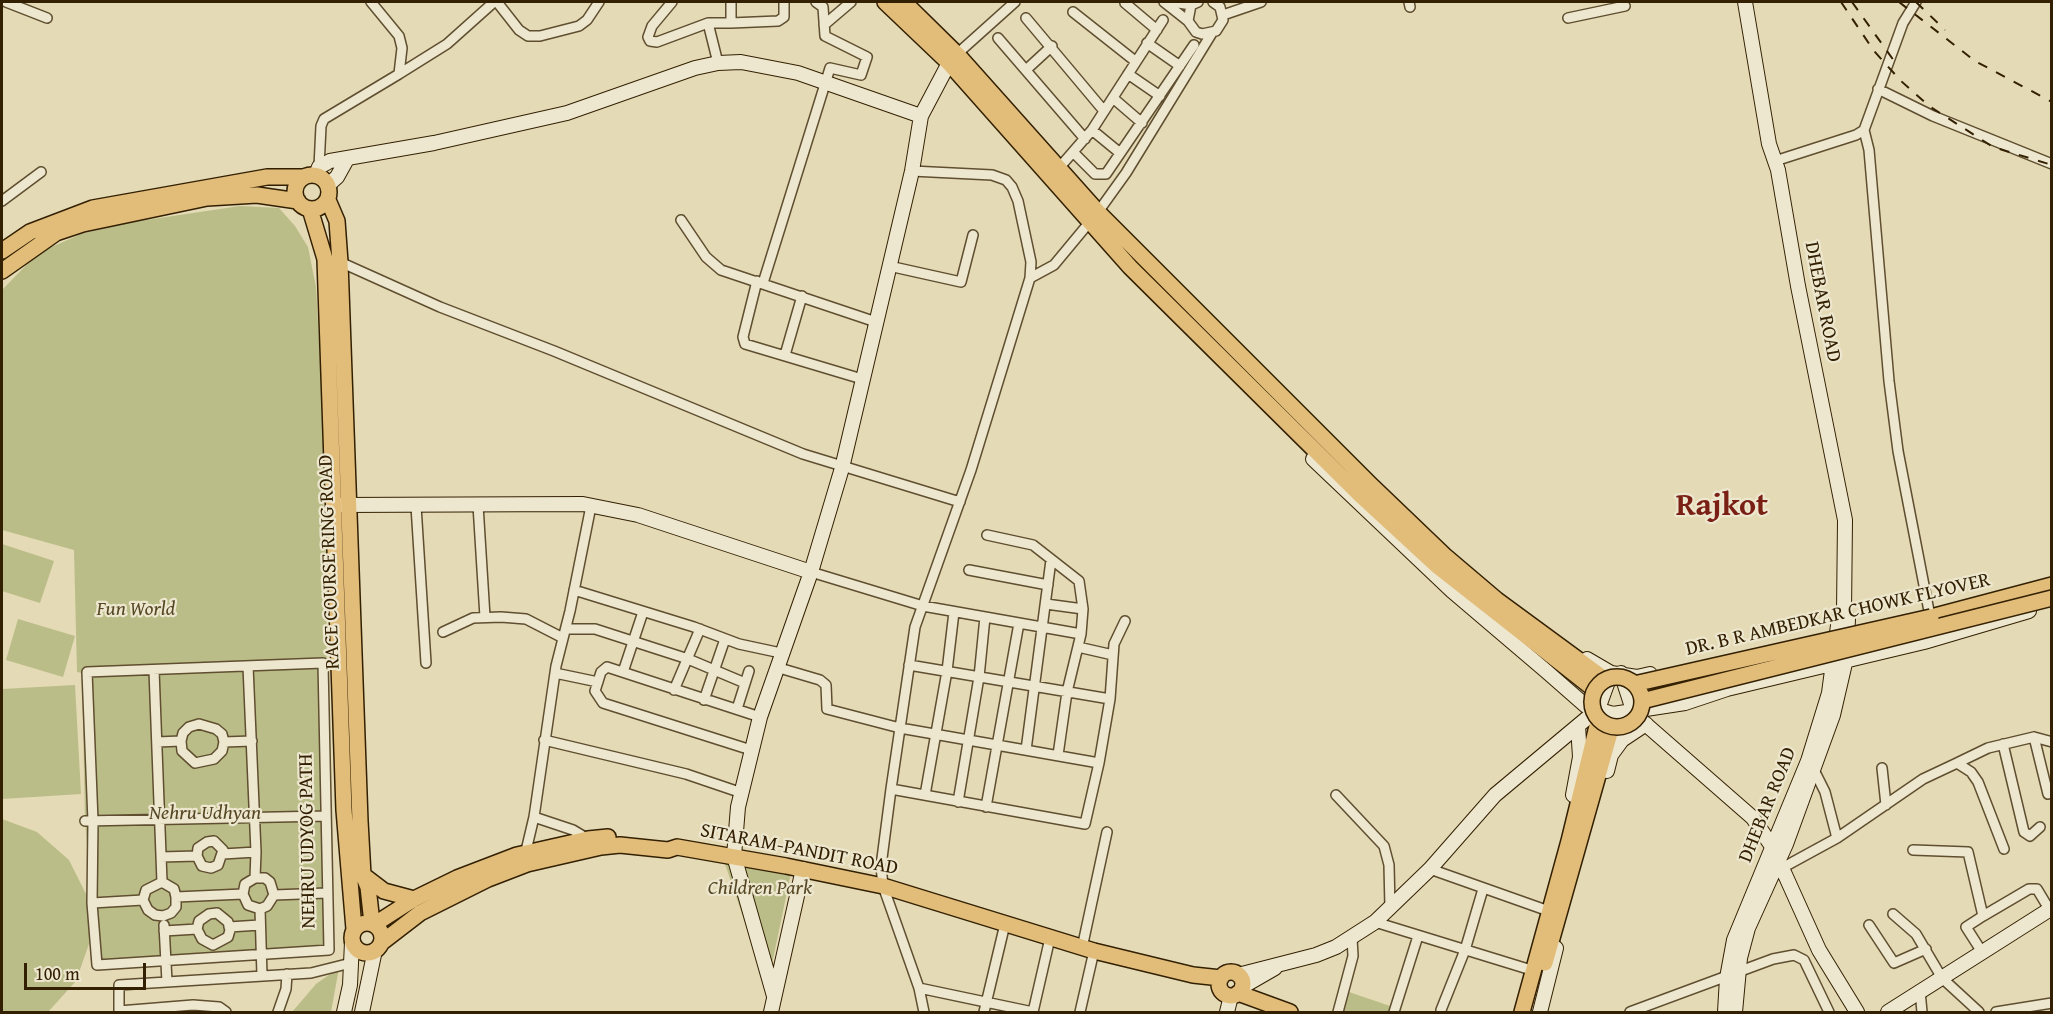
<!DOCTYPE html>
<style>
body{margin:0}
#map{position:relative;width:2053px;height:1014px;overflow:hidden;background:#e4dab5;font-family:"Gentium Book Plus",serif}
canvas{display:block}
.frame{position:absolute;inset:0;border:3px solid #332002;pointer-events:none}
.scale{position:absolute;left:24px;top:963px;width:122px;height:27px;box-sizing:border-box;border:3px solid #332002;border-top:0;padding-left:8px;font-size:18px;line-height:21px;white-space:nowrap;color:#332002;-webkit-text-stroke:4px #ede7cf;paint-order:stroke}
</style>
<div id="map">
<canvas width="2053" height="1014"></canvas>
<div class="frame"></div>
<div class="scale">100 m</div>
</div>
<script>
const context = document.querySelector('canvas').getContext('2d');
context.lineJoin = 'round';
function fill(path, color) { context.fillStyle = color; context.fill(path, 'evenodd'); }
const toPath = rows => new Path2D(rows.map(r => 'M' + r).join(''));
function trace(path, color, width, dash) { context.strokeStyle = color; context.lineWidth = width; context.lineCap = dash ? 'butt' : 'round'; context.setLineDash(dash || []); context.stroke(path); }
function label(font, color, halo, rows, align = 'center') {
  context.font = font + ' "Gentium Book Plus",serif'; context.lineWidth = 4.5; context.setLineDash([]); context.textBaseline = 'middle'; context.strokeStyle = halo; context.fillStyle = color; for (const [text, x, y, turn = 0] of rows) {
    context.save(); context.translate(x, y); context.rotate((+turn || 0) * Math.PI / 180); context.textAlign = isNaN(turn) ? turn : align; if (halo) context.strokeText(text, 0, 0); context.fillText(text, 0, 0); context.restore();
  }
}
const green = toPath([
 [240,206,279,208,295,226,308,247,316,287,325,451,323,517,326,555,329,950,97,965,85,821,82,673,77,672,74,550,2,530,2,290,38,253,81,234,126,223],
 [2,544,54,561,40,603,2,591],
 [18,619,75,636,63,677,6,660],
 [75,685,81,794,2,799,2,689],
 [2,819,37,832,69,860,88,898,90,941,76,981,48,1012,2,1012],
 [722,855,792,868,767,988],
 [339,968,331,1012,292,1012,316,984],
 [1346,991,1396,1008,1394,1012,1339,1012]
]);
const street = toPath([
 [6,2,47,18],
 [497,2,519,30,528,36,540,36,579,26,587,20,599,2],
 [672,2,652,26,648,37,650,41,657,42,708,23,731,23,731,2],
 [1164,2,1188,21],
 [1172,2,1191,5],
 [1198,2,1191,5,1188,21,1196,32,1202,34,1216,31,1223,20,1220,7,1213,2],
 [1409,2,1410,7],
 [1125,3,1157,30],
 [1073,12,1135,61],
 [1223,15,1261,2],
 [1026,18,1104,111],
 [1568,18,1625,6],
 [708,23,718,63],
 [731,23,778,21,784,17,784,2],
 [824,25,851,2],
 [998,38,1085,139],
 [1147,43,1180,66],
 [957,54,1015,2],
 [1027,69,1052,46],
 [399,74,447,44,494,2],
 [1128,74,1160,96],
 [1878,89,1933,116,2052,164],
 [1113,98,1142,123],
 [1092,130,1120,153],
 [1864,130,1869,150,1889,381,1898,451,1929,611],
 [1073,152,1095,174,1106,174,1194,45],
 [1775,161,1856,135,1864,130,1903,23,1916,2],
 [319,167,321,126,324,119,399,74,402,48,399,36,371,2],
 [1059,168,1092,130,1163,20],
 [912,171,992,175,1006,180,1012,187,1018,201,1031,262,1030,278,971,470,915,627,891,789,881,866,883,886,919,988,924,1012],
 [2,201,41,172],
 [681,220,706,257,721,270,876,322],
 [340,262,440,307,554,351,803,454,960,502],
 [889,266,961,282,973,235],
 [1030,278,1054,265,1098,212,1126,173,1212,33],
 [757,281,743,337,745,344,862,379],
 [763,283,830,68,861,75,867,57,825,36,823,7,816,2],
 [785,355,802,296],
 [478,505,485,617],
 [416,506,426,663],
 [987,535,1033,545,1079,581,1083,609,1081,634,1067,692,1058,755],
 [969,570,1048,585],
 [811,572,923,606,1081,634],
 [574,590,694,627,739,644,781,653],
 [1046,604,1083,609],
 [566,629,595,629,688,659,745,683],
 [443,632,473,618,501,617,526,619,563,638],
 [1078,647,1113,655],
 [323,663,329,950,97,965,92,903,93,821,87,672,323,663],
 [909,665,1110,699,1099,763],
 [248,666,256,852,255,878],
 [776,667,820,680,826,685,827,709,900,728,1099,763,1085,824,891,789],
 [154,670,162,882],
 [623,672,643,612],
 [555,673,598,682],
 [674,690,700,629],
 [1110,699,1114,644,1125,621],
 [704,700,725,639],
 [737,709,749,671],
 [2034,737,2048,794],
 [544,740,686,774,742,793],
 [157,742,181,741,183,733,189,727,199,724,216,729,222,734,224,742,222,751,214,759,195,763,182,751,181,741],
 [224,742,252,741],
 [2003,744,2024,832,2030,836,2040,827],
 [751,750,603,703,595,691,601,672,607,667,760,717],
 [1026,750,1051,560],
 [1957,763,1988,748,2034,737,2052,742],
 [1882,768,1886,805],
 [1814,770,1825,792,1837,838],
 [925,795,947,671,954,612],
 [1336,795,1384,846,1389,865,1390,908],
 [958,802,979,677,985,617],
 [986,807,1019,623],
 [85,821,326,816],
 [588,839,573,830,534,817,556,666,570,611,591,506],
 [1913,850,1968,852,1983,916],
 [223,854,256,852],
 [525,855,534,817],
 [161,857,197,856,198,848,207,842,214,841,223,850,218,865,211,868,202,866,197,856],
 [1782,868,1837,838,1923,779,1957,763,1971,772,1978,782,2004,849],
 [1430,869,1543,909],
 [274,895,327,893],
 [176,897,243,894,245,884,255,878,265,878,270,882,274,895,267,906,260,909,248,905,243,894],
 [92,903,143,900,146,890,162,882,174,889,176,897,176,907,171,913,163,916,155,915,148,910,143,900],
 [260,909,262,976],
 [1893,914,1916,934,1942,978,1979,1012],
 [1375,922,1528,969],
 [164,925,167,982],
 [1869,925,1894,963,1926,949],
 [229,927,260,925],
 [164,931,197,929,202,939,213,945,228,937,230,930,228,922,217,913,209,914,199,921,197,929],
 [1082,948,1107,832],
 [1982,952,1966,927,1983,916,2029,889,2037,889,2049,909],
 [919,988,1033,1012,1050,938],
 [1920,991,1922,1012],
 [1441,1010,1465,950,1483,889],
 [226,1012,219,1007,193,1005,119,1011,119,985,311,973,351,963],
 [278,1012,286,989,287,974],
 [984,1012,1005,924],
 [1080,1012,1094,951],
 [1338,1012,1353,956,1352,938],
 [1394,1012,1418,936],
 [1630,1012,1773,959,1794,955,1804,960,1829,1012],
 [1996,1012,2052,1003]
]);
const secondary = toPath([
 [316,175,319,167,330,161,434,143,567,113,695,68,718,63,741,62,798,73,921,116],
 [328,185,337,177,347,159],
 [1313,459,1452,591,1546,671,1586,706,1613,714,1685,703,1727,689,1924,642,2029,611],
 [340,505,583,504,638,515,811,572],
 [1587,659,1611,673,1637,677,1650,674],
 [1621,673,1633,710,1642,721,1753,818,1773,848,1819,950,1857,1012],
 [1607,771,1611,755,1622,740,1646,724],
 [1573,795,1580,757,1578,726],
 [1238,975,1316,955,1336,947,1375,922,1430,869,1495,795,1598,709,1611,673],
 [1242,987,1275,968],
 [774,996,734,856,738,807,760,717,811,572,842,468,912,171,921,116,949,63],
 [344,1012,350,985,352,942],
 [362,1012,375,950],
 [771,1012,803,869],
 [1227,1012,1231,996],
 [1540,1012,1556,948],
 [1725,1012,1727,978,1734,940,1808,761,1829,693,1839,618,1844,612],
 [1735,1012,1740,958,1748,928,1786,844,1833,715,1846,659,1848,619,1844,612,1845,520,1798,286,1778,170,1769,144,1745,2],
 [1888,1012,2052,908]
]);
const primary = toPath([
 [885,2,949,63,1130,267,1359,494,1436,565,1595,690],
 [904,2,957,54,1098,212,1370,484,1444,555,1497,600,1606,680],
 '295 192a17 17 0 1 1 34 0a17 17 0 1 1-34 0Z',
 [328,200,337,221,340,262,360,821,363,875,368,887,372,923],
 [310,209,325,259,344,810,354,929],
 [2,251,30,232,93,208,267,177,303,177],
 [2,271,56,233,83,224,207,198,257,195,298,201],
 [1931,617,2052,585],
 [363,875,384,891,414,899],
 '352 938a15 15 0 1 1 30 0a15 15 0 1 1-30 0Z',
 [375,924,414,899,457,878,517,855,588,839,608,837],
 [381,943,420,913,488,879,527,864,601,847,620,845,668,850,677,847,786,866,883,886,1094,951,1193,975,1221,978],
 [1545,963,1612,726],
 '1219 984a12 12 0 1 1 24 0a12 12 0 1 1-24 0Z',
 [1238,993,1290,1012],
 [1522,1012,1569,841,1599,718]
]);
const rail = toPath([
 [1841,2,1874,51,1901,81,1929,106,1993,147,2052,165],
 [1852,2,1897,65],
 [1899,2,1975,61,2052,102],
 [1916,2,1945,30]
]);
const primaryBridge = toPath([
 '1592 702a25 25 0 1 1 50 0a25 25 0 1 1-50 0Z',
 [1634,684,1931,617],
 [1642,701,2052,598]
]);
const streetNames = [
 ["DHEBAR ROAD",1822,302,79],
 ["RACE COURSE RING ROAD",330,562,-92],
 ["DR. B R AMBEDKAR CHOWK FLYOVER",1838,615,-13],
 ["DHEBAR ROAD",1768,805,-68],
 ["NEHRU UDYOG PATH",308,841,-91],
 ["SITARAM-PANDIT ROAD",799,850,11]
];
const parkNames = [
 ["Fun World",136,610],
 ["Nehru Udhyan",205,814],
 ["Children Park",760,889]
];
const townNames = [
 ["Rajkot",1722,507]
];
fill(green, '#bbbd88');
trace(street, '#5f4e2f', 12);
trace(secondary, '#332002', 16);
trace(primary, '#332002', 18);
trace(street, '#ede7cf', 9);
trace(secondary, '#ede7cf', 14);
trace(primary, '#e2bd7a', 15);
trace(rail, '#332002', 2, [10, 10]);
trace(primaryBridge, '#332002', 18, []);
trace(primaryBridge, '#e2bd7a', 15);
label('20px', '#332002', '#ede7cf', streetNames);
label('italic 20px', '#554724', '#ede7cf', parkNames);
label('bold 32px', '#7a1f14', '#ede7cf', townNames);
</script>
